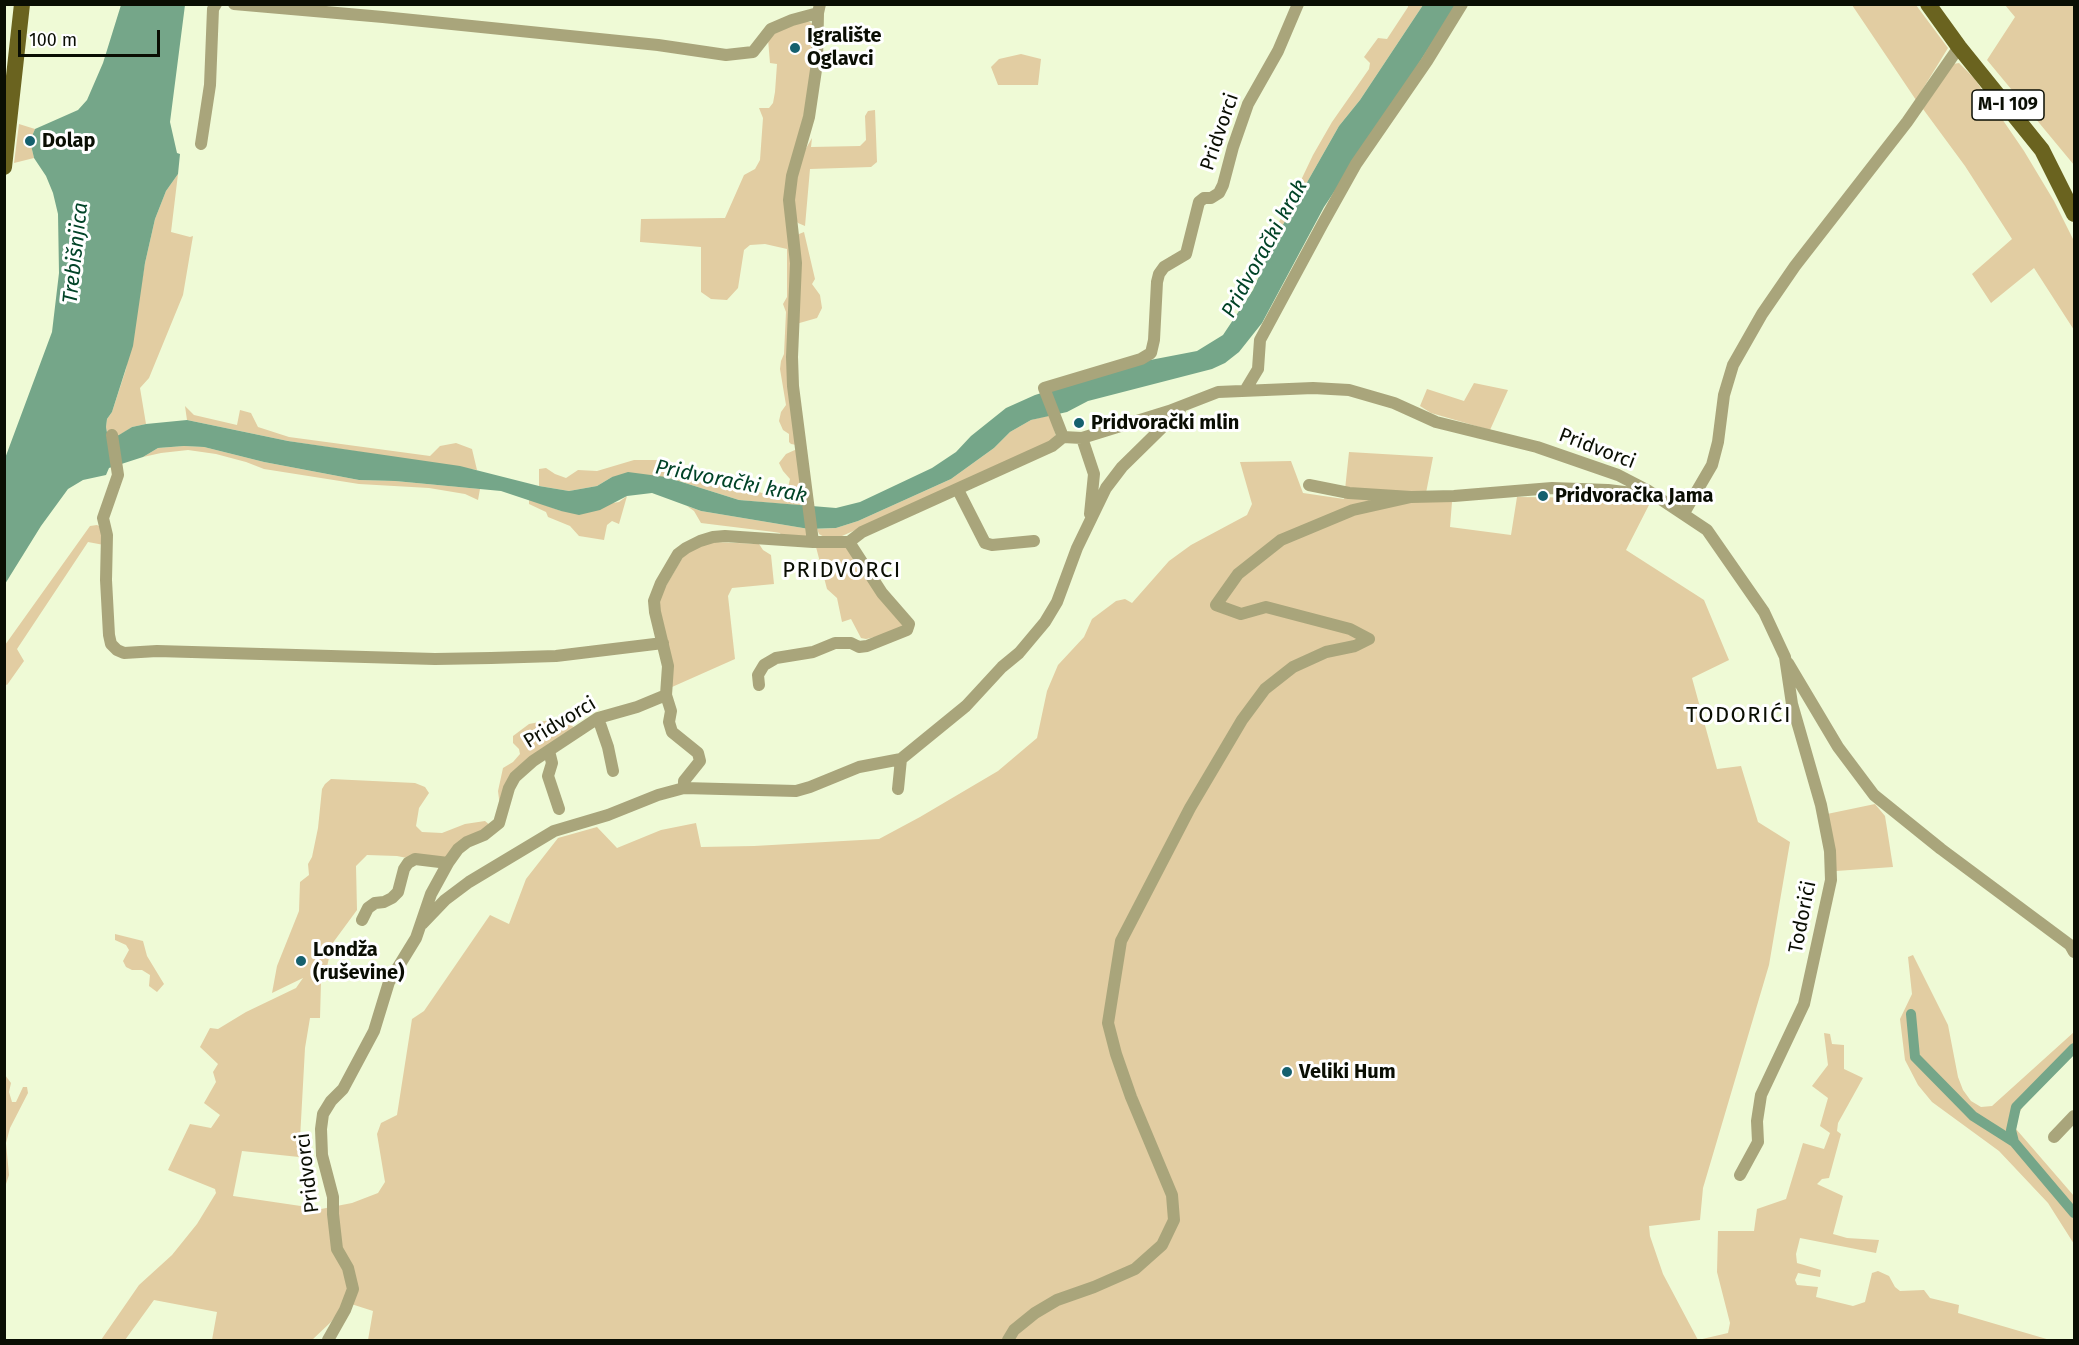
<!DOCTYPE html>
<meta charset="utf-8">
<style>
body{margin:0}
#map{position:relative;width:2079px;height:1345px;overflow:hidden;background:#effad6;font-family:"Fira Sans",sans-serif}
canvas{display:block}
.frame{position:absolute;inset:0;border:6px solid #0a0e03;pointer-events:none}
.scale{position:absolute;left:18px;top:30px;width:142px;height:27px;box-sizing:border-box;border:3px solid #0a0e03;border-top:0;padding-left:8px;font-size:18px;line-height:21px;white-space:nowrap;color:#0a0e03;-webkit-text-stroke:4px #fff;paint-order:stroke}
</style>
<div id="map">
<canvas width="2079" height="1345"></canvas>
<div class="frame"></div>
<div class="scale">100 m</div>
</div>
<script>
const context = document.querySelector('canvas').getContext('2d');
context.lineJoin = 'round';
function fill(path, color) { context.fillStyle = color; context.fill(path, 'evenodd'); }
const toPath = rows => new Path2D(rows.map(r => 'M' + r).join(''));
function trace(path, color, width, dash) { context.strokeStyle = color; context.lineWidth = width; context.lineCap = dash ? 'butt' : 'round'; context.setLineDash(dash || []); context.stroke(path); }
function label(font, color, halo, rows, align = 'center') {
  context.font = font + ' "Fira Sans",sans-serif'; context.lineWidth = 6; context.setLineDash([]); context.textBaseline = 'middle'; context.strokeStyle = halo; context.fillStyle = color; for (const [text, x, y, turn = 0] of rows) {
    context.save(); context.translate(x, y); context.rotate((+turn || 0) * Math.PI / 180); context.textAlign = isNaN(turn) ? turn : align; if (halo) context.strokeText(text, 0, 0); context.fillText(text, 0, 0); context.restore();
  }
}
const green = toPath([
 [1408,5,1423,5,1360,100,1339,126,1276,237,1271,236,1293,197,1313,155,1332,122,1369,69,1370,63,1364,57,1378,38,1387,39,1408,7],
 [1852,5,1916,5,1948,48,1916,100],
 [2005,5,2074,5,2074,165,1987,60,2015,17],
 [801,21,810,22,814,25,809,95,789,172,797,445,791,444,789,442,789,434,783,430,779,421,781,412,786,405,780,369,781,361,784,354,786,312,783,304,787,297,787,249,765,244,750,245,744,250,738,288,727,300,711,299,701,292,701,247,640,242,641,219,725,218,744,175,755,169,760,160,763,118,759,108,769,108,773,103,775,92,777,64,770,63,768,39,771,34],
 [1021,54,1041,59,1038,85,998,85,991,67,999,59],
 [1959,63,1974,78,2024,151,2054,201,2074,241,2074,330,2034,268,1991,303,1972,274,2012,239,1965,166,1923,109,1953,64],
 [875,110,877,162,871,167,810,169,805,226,798,223,794,217,792,187,801,157,812,138,811,147,860,146,866,140,865,116,868,111],
 [19,124,35,129,30,141,34,158,14,163],
 [178,174,171,232,190,237,193,236,183,295,149,378,140,388,146,424,132,427,120,435,108,438,106,427,107,419,112,412,126,369,145,263,155,219,166,191],
 [804,232,815,279,812,284,820,295,822,308,817,318,796,324,797,238,799,234],
 [1474,383,1508,390,1490,430,1431,413,1420,406,1427,389,1464,401],
 [185,406,194,415,237,425,240,410,251,413,258,427,289,437,430,456,440,446,456,443,472,449,477,470,288,441,187,420],
 [1050,415,1057,440,842,536,826,538,819,534,817,529,836,528,858,521,951,479,994,448,1010,432,1031,420],
 [184,446,204,447,264,462,359,480,395,481,480,489,478,500,465,494,429,488,359,484,264,469,246,462,216,454,188,450,161,453,143,457,158,448],
 [797,449,806,506,739,500,666,477,612,477,597,486,569,491,539,486,539,469,546,468,555,474,566,478,578,470,597,471,634,460,667,460,668,468,703,473,712,480,744,487,765,494,788,488,790,479,783,471,779,463,786,454],
 [1349,452,1433,457,1426,493,1452,502,1450,527,1511,535,1517,497,1609,498,1650,503,1626,550,1704,600,1729,660,1692,678,1717,769,1741,766,1758,822,1790,842,1769,965,1703,1188,1700,1220,1649,1226,1650,1236,1663,1274,1698,1340,1728,1333,1730,1323,1717,1272,1718,1231,1754,1231,1757,1209,1786,1199,1803,1143,1824,1149,1830,1133,1820,1126,1828,1098,1812,1086,1828,1065,1824,1033,1830,1034,1832,1044,1844,1045,1844,1069,1863,1078,1838,1123,1837,1131,1841,1134,1829,1178,1822,1179,1817,1184,1843,1196,1833,1234,1847,1238,1879,1240,1876,1253,1800,1238,1796,1254,1797,1263,1821,1270,1820,1277,1798,1273,1795,1280,1797,1285,1818,1287,1816,1297,1853,1306,1865,1302,1872,1273,1878,1271,1889,1276,1895,1287,1900,1291,1924,1290,1930,1298,1959,1305,1958,1313,2050,1340,368,1340,373,1311,345,1302,331,1322,312,1340,212,1340,217,1312,154,1300,125,1340,101,1340,139,1285,172,1255,197,1224,216,1193,215,1189,168,1170,190,1124,211,1128,220,1115,204,1103,216,1082,213,1072,218,1064,200,1047,210,1028,218,1029,246,1012,296,988,303,978,272,993,277,966,299,911,300,882,309,875,308,864,312,857,318,828,322,789,325,784,331,779,415,783,425,787,429,793,419,808,416,826,422,832,442,833,465,824,485,821,491,826,448,858,407,858,397,856,367,855,356,866,357,910,332,944,325,976,321,982,320,1018,310,1018,305,1048,299,1157,242,1151,233,1196,321,1209,352,1203,378,1193,385,1182,377,1134,381,1123,397,1115,412,1019,424,1011,490,915,509,924,526,879,558,838,597,827,617,848,661,830,696,823,701,847,754,846,879,839,920,817,998,771,1037,738,1047,691,1058,665,1084,637,1092,619,1116,601,1125,599,1132,603,1169,561,1191,545,1247,515,1252,504,1240,462,1291,461,1303,493,1344,499],
 [627,496,619,524,612,521,607,525,604,540,579,536,570,526,548,517,546,512,529,504,529,499,561,511,619,502],
 [687,506,701,511,809,529,806,538,782,537,780,533,774,532,701,523,694,511],
 [97,525,101,527,104,545,88,542,17,649,24,661,7,685,5,684,5,645,90,526],
 [715,542,759,544,763,550,771,555,774,584,732,588,728,596,735,659,672,687,657,601,687,550],
 [844,546,852,549,903,626,897,632,866,639,861,638,851,619,842,622,837,598,827,589,816,547],
 [555,719,566,721,576,729,528,759,500,807,498,791,503,768,513,762,520,754,519,749,513,743,513,736,529,724],
 [1875,804,1885,816,1893,867,1836,871,1827,814],
 [115,934,143,941,147,956,164,984,157,992,149,986,150,975,142,970,132,970,126,967,123,961,129,950,126,945,115,940],
 [1913,955,1948,1025,1958,1077,1963,1090,1971,1101,1981,1107,1992,1106,2074,1032,2074,1053,2026,1101,2017,1117,2016,1129,2074,1196,2074,1244,2048,1203,1999,1151,1932,1102,1918,1085,1905,1060,1900,1019,1912,994,1908,957],
 [5,1075,11,1083,9,1092,12,1102,16,1102,23,1087,27,1087,28,1093,10,1128,6,1143,9,1175,5,1187]
]);
const water = toPath([
 [121,5,185,5,170,122,177,153,180,154,178,174,166,191,155,219,145,263,133,346,112,412,107,419,106,427,108,438,119,435,132,427,146,424,187,420,288,441,460,466,539,486,569,491,597,486,612,477,628,472,666,477,739,500,836,508,860,502,932,468,956,452,971,436,1006,408,1035,395,1145,361,1197,351,1223,335,1253,290,1276,237,1339,126,1360,100,1423,5,1456,5,1398,96,1324,207,1262,323,1239,352,1225,363,1212,369,1088,401,1067,412,1031,420,1010,432,994,448,951,479,858,521,836,528,809,529,701,511,652,493,627,496,600,510,579,515,561,511,501,491,395,481,359,480,264,462,204,447,184,446,158,448,143,457,109,468,106,475,83,480,68,489,41,526,5,584,4,461,52,332,59,273,58,214,53,193,46,176,34,158,30,141,35,129,78,110,87,100,103,63]
]);
const canal = toPath([
 [1911,1014,1915,1057,1973,1116,2014,1142],
 [2074,1048,2016,1107,2011,1130,2014,1142,2074,1213]
]);
const minor = toPath([
 [234,4,383,17,658,45,726,55,753,52,771,29,792,20,818,13],
 [201,144,210,85,213,9,216,4],
 [1246,389,1258,369,1260,340,1322,225,1356,164,1427,61,1462,4],
 [112,435,118,475,103,518,107,535,106,580,109,635,111,644,117,650,124,653,157,651,435,659,491,658,556,656,663,643],
 [1063,437,1044,388,1141,359,1151,353,1154,340,1157,282,1159,274,1164,267,1186,254,1199,202,1204,198,1211,198,1219,193,1223,185,1233,147,1248,104,1278,51,1298,4],
 [1082,438,1094,474,1090,514],
 [1309,485,1349,493,1411,497,1454,496,1552,488,1608,490,1648,495],
 [958,490,985,543,992,545,1034,541],
 [1684,513,1712,465,1718,442,1724,395,1733,365,1762,314,1795,266,1907,122,1959,47],
 [813,542,793,386,792,357,796,263,789,200,792,176,809,117,817,63,818,13,820,4],
 [1788,663,1838,747,1874,795,1941,849,2070,945,2074,952],
 [759,685,758,675,764,665,776,658,813,652,835,643,851,643,859,647,867,646,907,630,909,624,882,593,849,542],
 [666,695,671,711,669,722,672,732,698,753,700,761,684,781,684,788],
 [598,718,608,747,613,771],
 [549,751,552,763,548,776,559,809],
 [898,789,901,759,966,706,1002,667,1019,653,1045,622,1057,602,1077,548,1106,488,1122,467,1180,410],
 [362,920,368,908,375,903,384,902,392,898,398,892,404,869,408,863,415,859,448,863],
 [422,924,445,900,469,882,554,831,608,815,658,795,684,788,796,791,810,787,859,767,901,759],
 [2054,1137,2074,1116],
 [328,1340,345,1310,353,1289,348,1268,337,1249,333,1214,333,1197,322,1155,321,1129,323,1114,331,1101,343,1089,374,1031,389,982,416,938,431,894,448,863,458,849,467,842,484,835,499,823,509,788,515,777,533,761,598,718,637,707,666,695,668,666,655,612,654,601,661,583,678,554,686,548,700,541,713,537,725,536,813,542,849,542,862,532,1052,446,1063,437,1082,438,1169,411,1218,392,1313,388,1349,390,1394,403,1436,422,1537,447,1618,475,1647,490,1707,530,1764,612,1785,657,1792,704,1821,805,1830,851,1831,880,1804,1004,1761,1095,1757,1121,1758,1142,1740,1175],
 [1008,1340,1014,1330,1035,1313,1057,1300,1094,1287,1135,1269,1162,1245,1174,1220,1172,1195,1131,1097,1116,1054,1108,1023,1121,941,1190,808,1242,720,1265,689,1293,667,1326,652,1355,646,1369,639,1350,629,1266,607,1241,614,1216,605,1238,574,1281,540,1353,510,1411,497]
]);
const major = toPath([
 [1928,4,1959,47,2042,150,2074,214],
 [4,167,22,4]
]);
const markers = [
 [795,48,6,"#15606e"],
 [30,141,6,"#15606e"],
 [1079,423,6,"#15606e"],
 [1543,496,6,"#15606e"],
 [301,961,6,"#15606e"],
 [1287,1072,6,"#15606e"]
];
const shields = [
 [2008,105,72]
];
const shieldNames = [
 ["M-I 109",2008,105]
];
const poiNames = [
 ["Igralište",807,36],
 ["Oglavci",807,59],
 ["Dolap",42,141],
 ["Pridvorački mlin",1091,423],
 ["Pridvoračka Jama",1555,496],
 ["Londža",313,950],
 ["(ruševine)",313,973],
 ["Veliki Hum",1299,1072]
];
const streetNames = [
 ["Pridvorci",1220,132,-71],
 ["Pridvorci",1597,449,21],
 ["Pridvorci",560,723,-31],
 ["Todorići",1803,917,-79],
 ["Pridvorci",308,1173,-97]
];
const waterNames = [
 ["Pridvorački krak",1265,249,-61],
 ["Trebišnjica",76,253,-84],
 ["Pridvorački krak",731,482,11]
];
const quarterNames = [
 ["PRIDVORCI",842,571],
 ["TODORIĆI",1739,716]
];
fill(green, '#e2cda2');
fill(water, '#75a689');
trace(canal, '#75a689', 10);
trace(minor, '#a9a57b', 12);
trace(major, '#6a631f', 16);
for (const [x, y, r, color] of markers) { const dot = new Path2D(); dot.arc(x, y, r, 0, 2 * Math.PI); context.fillStyle = color; context.fill(dot); trace(dot, '#fff', 2); }
for (const [x, y, w] of shields) { const box = new Path2D(); box.roundRect(x - w / 2, y - 15, w, 30, 4.5); context.fillStyle = '#fff'; context.fill(box); trace(box, '#0a0e03', 1.5); }
label('bold 18px', '#0a0e03', null, shieldNames);
label('bold 20px', '#0a0e03', '#fff', poiNames, 'left');
label('20px', '#0a0e03', '#fff', streetNames);
label('italic 21px', '#014327', '#fff', waterNames);
context.letterSpacing = '1.5px';
label('22px', '#0a0e03', '#fff', quarterNames);
context.letterSpacing = '0px';
</script>
